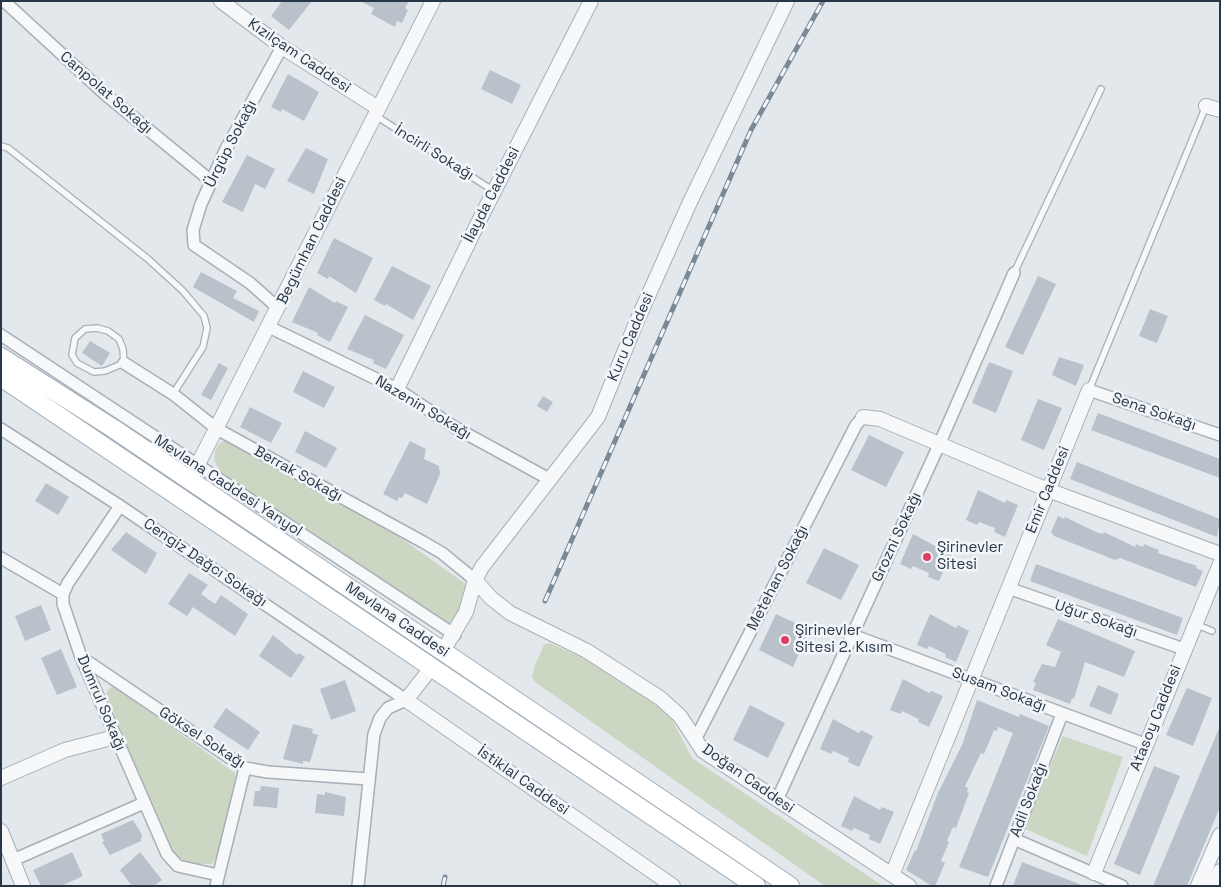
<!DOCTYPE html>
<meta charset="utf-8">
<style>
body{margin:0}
#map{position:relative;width:1221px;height:887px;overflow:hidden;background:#e3e8ec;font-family:"Space Grotesk",sans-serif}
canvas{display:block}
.frame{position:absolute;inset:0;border:2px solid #283747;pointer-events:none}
</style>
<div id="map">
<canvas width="1221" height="887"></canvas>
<div class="frame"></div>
</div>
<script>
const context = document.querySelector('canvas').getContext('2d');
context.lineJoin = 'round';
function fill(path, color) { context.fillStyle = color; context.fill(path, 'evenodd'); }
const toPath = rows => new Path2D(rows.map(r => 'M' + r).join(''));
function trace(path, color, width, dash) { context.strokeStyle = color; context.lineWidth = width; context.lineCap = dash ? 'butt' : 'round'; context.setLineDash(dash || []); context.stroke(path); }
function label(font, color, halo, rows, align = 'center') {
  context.font = font + ' "Space Grotesk",sans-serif'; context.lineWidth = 5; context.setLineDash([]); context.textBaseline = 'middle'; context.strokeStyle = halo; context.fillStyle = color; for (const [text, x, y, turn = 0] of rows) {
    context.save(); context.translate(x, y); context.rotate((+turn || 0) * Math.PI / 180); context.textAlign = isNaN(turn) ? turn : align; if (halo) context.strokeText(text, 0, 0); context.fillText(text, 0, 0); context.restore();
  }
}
const green = toPath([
 [225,441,308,484,402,539,467,585,465,600,454,624,447,622,232,482,221,473,214,460,216,448,221,442],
 [549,643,592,662,646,697,670,716,692,758,883,886,825,886,535,682,532,676,535,665,544,645],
 [114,686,235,773,236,781,217,857,212,864,192,864,173,855,106,695,108,690],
 [1063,736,1123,757,1087,856,1023,828]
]);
const building = toPath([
 [282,1,312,1,289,30,271,16],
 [360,1,409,1,405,8,408,10,402,23,397,21,395,27,371,14,374,8],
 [490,70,521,85,512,104,481,89],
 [288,74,319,92,304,121,282,109,281,112,271,107],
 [306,148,328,159,314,194,287,181],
 [247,155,275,169,265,189,255,184,243,212,222,202],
 [334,238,373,258,356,293,329,276,328,279,317,273],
 [392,266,431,286,413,320,386,304,385,306,374,300],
 [201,272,237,291,233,298,259,311,254,322,193,287],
 [1038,276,1056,284,1023,355,1005,347],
 [309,287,335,303,336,301,348,307,330,342,317,335,318,333,292,322],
 [1150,309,1168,316,1157,343,1139,336],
 [365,315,404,335,386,369,373,363,374,360,347,349],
 [90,341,110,353,102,366,82,353],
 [1059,357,1084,365,1076,386,1052,375],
 [989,362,1013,371,996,413,972,403],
 [219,363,228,368,211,400,201,395],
 [303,371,335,387,324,408,293,392],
 [543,396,553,402,547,412,537,406],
 [1038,399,1062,408,1044,450,1021,440],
 [250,407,282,423,271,443,240,427],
 [1098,413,1220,459,1220,478,1091,430],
 [305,431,337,448,326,468,295,452],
 [869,435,904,452,886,487,851,470],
 [410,441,426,449,424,459,439,466,440,474,427,504,405,493,402,498,399,497,397,501,383,494],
 [1077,462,1220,519,1217,537,1070,479],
 [46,483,69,497,58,515,35,501],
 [978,490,1005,503,1006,500,1018,505,1005,537,994,532,995,528,979,522,977,525,966,520],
 [1058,516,1064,519,1065,517,1096,532,1103,534,1104,532,1135,547,1136,544,1143,547,1144,544,1159,550,1158,553,1197,566,1196,568,1203,571,1196,587,1120,558,1115,560,1054,536,1051,532],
 [126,532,157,553,146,574,111,550],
 [913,534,939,548,941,545,953,550,939,581,928,577,929,573,913,566,911,569,900,564],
 [824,548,859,565,841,600,806,583],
 [1036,564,1183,618,1177,635,1030,581],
 [189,573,208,585,201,594,215,604,221,595,248,614,235,636,193,607,187,616,168,604],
 [41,605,51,630,25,641,15,616],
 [776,614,810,630,793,667,759,650],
 [930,614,956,628,958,625,969,631,956,662,945,657,946,654,929,646,927,649,917,645],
 [1058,619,1135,651,1124,677,1085,662,1074,699,1072,698,1070,704,1033,690,1036,683,1033,682,1042,664,1055,667,1061,652,1046,645],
 [273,635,297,655,299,653,305,657,291,678,259,656],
 [61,649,77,687,57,695,41,658],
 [903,679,929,693,931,691,943,696,929,727,918,722,919,719,902,711,901,714,890,710],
 [345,680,356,711,331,720,320,689],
 [1098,685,1119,694,1111,715,1089,706],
 [1187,688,1212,698,1193,746,1166,735],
 [977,700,1019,717,1020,714,1049,726,988,877,959,867,1013,733,998,727,997,731,994,730,984,754,981,753,965,786,968,788,967,792,969,793,956,828,953,827,947,841,949,842,941,861,945,863,935,886,932,886,906,870,915,850,916,851,938,793,962,745],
 [750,705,785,723,768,758,733,740],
 [226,708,260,732,248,750,213,727],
 [833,719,859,733,861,730,873,736,859,767,848,762,849,758,833,751,831,754,820,749],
 [293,724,313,729,312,733,318,735,310,762,303,761,303,764,283,759],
 [1220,726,1220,807,1202,850,1187,886,1153,886],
 [1154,766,1180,776,1140,875,1114,864],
 [261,786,279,788,277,808,253,806,255,791,260,791],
 [325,792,346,797,344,816,315,813,317,794,325,795],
 [854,796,880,810,882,807,894,812,880,844,869,839,870,835,854,828,852,831,841,826],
 [133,820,142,835,141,841,110,855,102,842,104,841,101,834],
 [72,852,83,876,61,886,41,886,33,870],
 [140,852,162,880,154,886,132,886,120,870],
 [1022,862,1082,885,1082,886,1013,886]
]);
const service = toPath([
 [376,116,494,191],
 [1,146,8,148,148,259,183,291,204,316,207,328,203,347,173,394],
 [1014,273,1101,89],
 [97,328,108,331,119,339,123,349,124,363,105,371,94,372,77,363,72,355,75,338,85,329,97,328],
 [1089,390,1206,106],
 [1195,624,1212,631]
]);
const minor = toPath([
 [4,1,106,95,211,181],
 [278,308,250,283,194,245,193,230,201,204,226,149,282,47],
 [269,327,397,389,456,428,549,479],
 [1,335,455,635],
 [124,363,173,394,217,429,423,542,442,553,475,580],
 [1089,390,1220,435],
 [1,429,120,506,406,700],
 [120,506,68,583,63,594,63,604,81,657,167,854,178,866,218,875],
 [1,558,63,594],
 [1008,588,1184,649],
 [852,635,1145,744],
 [81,657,245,768,268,772,368,779],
 [695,740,856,425,863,417],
 [777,800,939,445,1014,273],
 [1014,839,1122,886],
 [13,860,144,803],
 [216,886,245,768],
 [358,886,374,734,380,718,388,708,406,700],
 [996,886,1062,714]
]);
const tertiary = toPath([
 [221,1,282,47,378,108],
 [1206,106,1220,110],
 [397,389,481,217,591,1],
 [863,417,880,419,1048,490,1220,554],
 [190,480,433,1],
 [475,580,491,598,510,613,587,651,660,698,680,716,703,751,909,886],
 [443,651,466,612,475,580,482,567,598,417,636,323,690,202,787,1],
 [432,667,406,700,673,886],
 [1,778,65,750,115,737],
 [1,831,23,886],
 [1094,873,1220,564],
 [892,875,1089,390],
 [1198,886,1220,835],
 [1213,886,1220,871]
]);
const primary = toPath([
 [1,357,114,429,790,886],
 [1,377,756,886]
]);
const rail = toPath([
 [545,601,751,130,823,1],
 [443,886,445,877]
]);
const markers = [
 [927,557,5,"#dd3c67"],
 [785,640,5,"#dd3c67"]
];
const streetNames = [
 ["Kızılçam Caddesi",299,56,34],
 ["Canpolat Sokağı",106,93,41],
 ["Ürgüp Sokağı",231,144,-63],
 ["İncirli Sokağı",434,153,32],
 ["İlayda Caddesi",492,195,-63],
 ["Begümhan Caddesi",312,241,-64],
 ["Kuru Caddesi",631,337,-67],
 ["Nazenin Sokağı",423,408,31],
 ["Sena Sokağı",1154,412,19],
 ["Berrak Sokağı",298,474,29],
 ["Mevlana Caddesi Yanyol",228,486,33],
 ["Emir Caddesi",1048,490,-68],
 ["Grozni Sokağı",897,537,-65],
 ["Cengiz Dağcı Sokağı",205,563,34],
 ["Metehan Sokağı",778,578,-63],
 ["Uğur Sokağı",1096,619,19],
 ["Mevlana Caddesi",397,620,34],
 ["Susam Sokağı",999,690,21],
 ["Dumrul Sokağı",101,703,67],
 ["Atasoy Caddesi",1156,718,-68],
 ["Göksel Sokağı",202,738,33],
 ["Doğan Caddesi",748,779,35],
 ["İstiklal Caddesi",523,781,35],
 ["Adil Sokağı",1029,800,-69]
];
const poiNames = [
 ["Şirinevler",937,548],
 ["Sitesi",937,565],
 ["Şirinevler",795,631],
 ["Sitesi 2. Kısım",795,648]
];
fill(green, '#cbd7c3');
fill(building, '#b9c2cb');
trace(service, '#a7afb7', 8);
trace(minor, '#a7afb7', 14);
trace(tertiary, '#a7afb7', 16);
trace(primary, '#a1aeba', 20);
trace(service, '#f6f8fa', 5.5);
trace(minor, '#f6f8fa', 11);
trace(tertiary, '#f6f8fa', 14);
trace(primary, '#fff', 18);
trace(rail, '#7a8998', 5);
trace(rail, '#f3f6f9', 3, [9]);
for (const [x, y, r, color] of markers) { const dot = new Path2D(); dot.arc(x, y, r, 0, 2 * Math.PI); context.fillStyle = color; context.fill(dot); trace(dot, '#f3f6f9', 2); }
label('15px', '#283747', '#f3f6f9', streetNames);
label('15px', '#283747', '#f3f6f9', poiNames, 'left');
</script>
